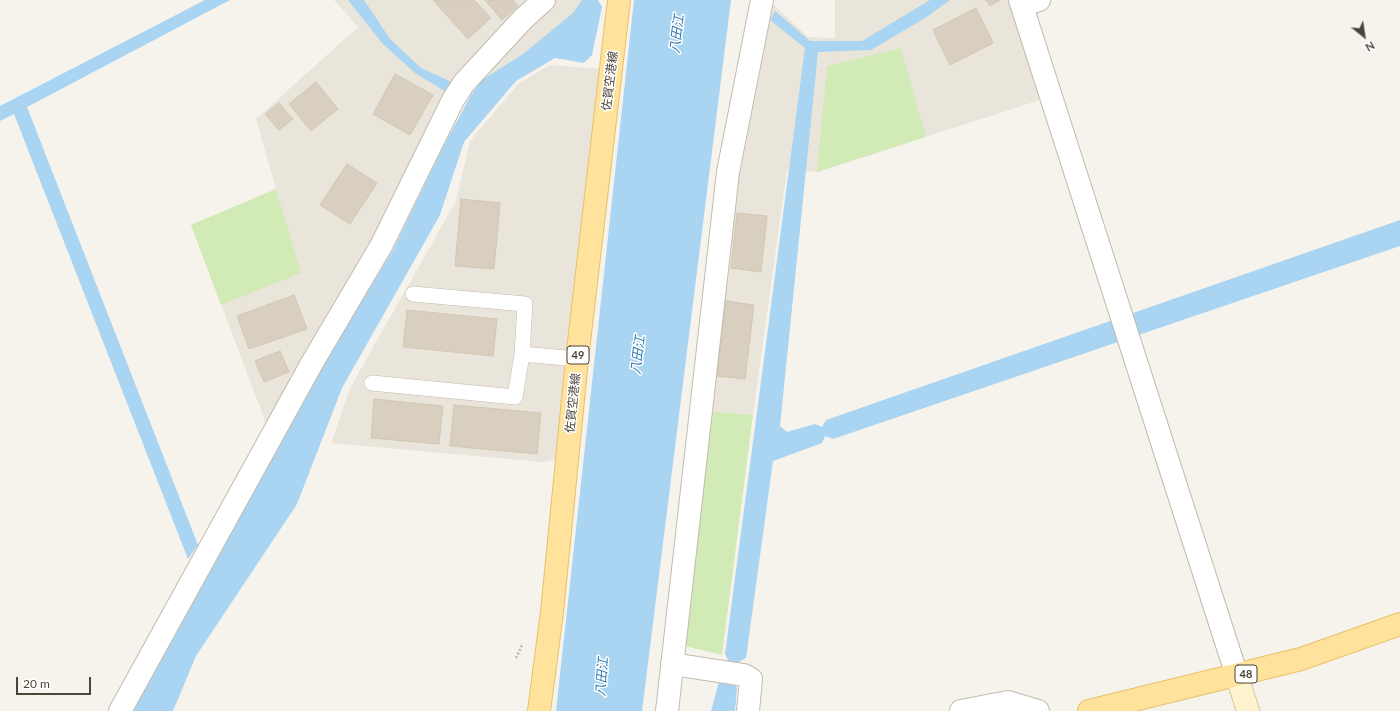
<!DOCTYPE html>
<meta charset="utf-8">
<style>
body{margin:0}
#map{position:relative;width:1400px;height:711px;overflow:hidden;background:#f6f3ec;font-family:Lato,sans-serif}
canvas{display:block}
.north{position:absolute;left:1344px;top:16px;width:40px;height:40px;-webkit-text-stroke:3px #fff;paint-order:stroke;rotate:150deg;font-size:11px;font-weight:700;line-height:16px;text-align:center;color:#4b4439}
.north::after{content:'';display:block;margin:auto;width:14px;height:18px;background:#4b4439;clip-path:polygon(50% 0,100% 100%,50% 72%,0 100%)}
.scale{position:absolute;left:16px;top:677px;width:75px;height:18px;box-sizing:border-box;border:2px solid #4b4439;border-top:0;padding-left:5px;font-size:12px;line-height:14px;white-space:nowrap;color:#4b4439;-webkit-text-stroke:3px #fff;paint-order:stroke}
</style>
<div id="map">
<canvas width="1400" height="711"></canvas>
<div class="north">N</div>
<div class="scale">20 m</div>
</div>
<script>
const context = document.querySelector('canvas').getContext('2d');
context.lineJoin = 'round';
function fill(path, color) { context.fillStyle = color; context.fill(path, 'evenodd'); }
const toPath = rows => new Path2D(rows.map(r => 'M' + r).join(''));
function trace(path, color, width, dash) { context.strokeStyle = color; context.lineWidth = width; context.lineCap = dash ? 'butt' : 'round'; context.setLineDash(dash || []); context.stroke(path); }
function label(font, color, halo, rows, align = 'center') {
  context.font = font + ' Lato,"Noto Sans JP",sans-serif'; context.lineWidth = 3; context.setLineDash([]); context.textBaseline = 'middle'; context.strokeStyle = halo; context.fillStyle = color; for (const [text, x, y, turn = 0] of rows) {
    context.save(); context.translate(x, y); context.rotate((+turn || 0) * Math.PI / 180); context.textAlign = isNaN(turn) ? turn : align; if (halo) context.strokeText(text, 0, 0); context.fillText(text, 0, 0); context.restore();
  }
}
const residential = toPath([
 [334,0,582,0,573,26,489,82,462,76,375,248,266,423,191,225,276,189,256,119,358,27],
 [835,0,1011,0,1040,100,817,172,787,169,753,415,708,411,734,173,770,1,808,37,835,38],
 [550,65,600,69,558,459,542,462,331,443,350,388,456,201,470,141,519,83]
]);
const green = toPath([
 [901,48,926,137,817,172,827,66],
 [276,189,301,273,221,305,191,225],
 [708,411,753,415,722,655,685,646]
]);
const water = toPath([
 [205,0,230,0,27,107,198,545,188,559,14,114,0,121,0,106],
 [348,0,364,0,390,39,421,68,454,83,446,92,415,73,382,43],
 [582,0,598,0,602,7,592,55,584,63,555,58,516,81,464,142,440,215,342,388,297,504,196,656,173,711,133,711,326,360,393,250,441,151,471,95,482,80,523,54,573,13],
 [634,0,731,0,642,711,556,711],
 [930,0,950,0,925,18,871,50,818,52,780,426,787,432,815,424,822,427,826,420,1400,220,1400,246,833,439,825,436,822,443,773,461,746,658,737,663,734,683,737,688,735,711,711,711,719,682,726,682,729,662,725,654,805,48,770,20,775,11,810,41,862,41]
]);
const building = toPath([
 [433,0,474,0,491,18,468,39,433,0],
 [485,0,513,0,518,6,502,20,485,0],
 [986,0,1000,0,990,6,986,0],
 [976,8,993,43,950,65,933,30,976,8],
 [395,74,433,95,410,135,373,114,395,74],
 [316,82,338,109,311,131,289,104,316,82],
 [279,103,293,119,279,130,265,114,279,103],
 [347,164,377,183,350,224,320,205,347,164],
 [461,199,500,203,494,269,455,266,461,199],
 [737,213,767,216,761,272,731,268,737,213],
 [294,295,307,329,249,349,237,316,294,295],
 [726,301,754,305,745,379,717,376,726,301],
 [407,310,497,319,493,356,403,347,407,310],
 [280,351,289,372,264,382,255,361,280,351],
 [374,399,443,406,439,444,371,438,374,399],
 [454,405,541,413,537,454,450,446,454,405]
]);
const path = toPath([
 [516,658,522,645]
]);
const lane = toPath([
 [413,294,525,304,522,354],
 [372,383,515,397,522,354,577,359]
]);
const street = toPath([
 [1020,0,1237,676],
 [1022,6,1039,0],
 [672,664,744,675,751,679,748,711],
 [120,711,312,363,381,246,453,100,464,83,523,19,544,0],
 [667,711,728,172,762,0],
 [961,711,1008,702,1038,711]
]);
const secondary = toPath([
 [1237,676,1248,711]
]);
const primary = toPath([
 [539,711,552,612,577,359,619,0],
 [1089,711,1301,659,1400,624]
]);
const shields = [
 [578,355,22],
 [1246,674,22]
];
const shieldNames = [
 ["49",578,355],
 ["48",1246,674]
];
const streetNames = [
 ["佐賀空港線",610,81,-83],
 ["佐賀空港線",573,403,-84]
];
const waterNames = [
 ["八田江",677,34,-83],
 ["八田江",638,355,-83],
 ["八田江",602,677,-86]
];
fill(residential, '#eae5da');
fill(green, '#d2eab5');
fill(water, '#a9d4f2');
fill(building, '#d8cfc1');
trace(building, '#d3c7b4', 1);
trace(lane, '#c2bbae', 16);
trace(street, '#c2bbae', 24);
trace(secondary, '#d6c79b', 24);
trace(primary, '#e6c16a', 24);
trace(path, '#c4b79f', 2.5, [2, 2]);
trace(lane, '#fff', 15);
trace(street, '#fff', 22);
trace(secondary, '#fff3cd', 22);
trace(primary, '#ffe39c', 22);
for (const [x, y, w] of shields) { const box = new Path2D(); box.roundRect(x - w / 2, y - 9, w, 18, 3); context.fillStyle = '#fff'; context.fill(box); trace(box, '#4b4439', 1); }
label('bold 11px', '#4b4439', null, shieldNames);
label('12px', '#4b4439', '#fff', streetNames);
label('italic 13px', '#2e7ab2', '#fff', waterNames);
</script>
